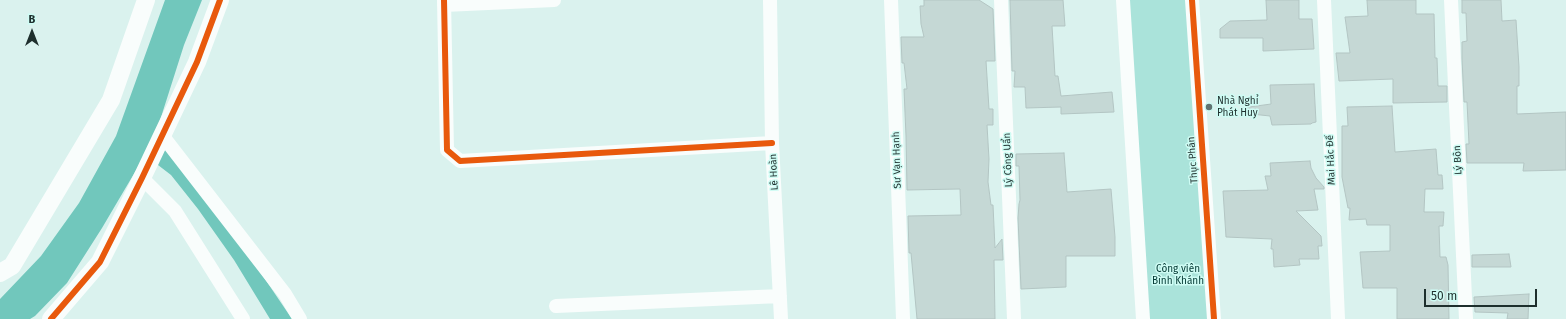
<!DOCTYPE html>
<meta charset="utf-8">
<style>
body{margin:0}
#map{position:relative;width:1566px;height:319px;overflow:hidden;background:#daf2ee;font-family:"Fira Sans",sans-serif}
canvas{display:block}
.north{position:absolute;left:12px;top:12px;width:40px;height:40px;-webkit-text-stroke:3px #cffcf4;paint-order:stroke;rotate:0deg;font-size:11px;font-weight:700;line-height:16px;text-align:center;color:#1e2f2d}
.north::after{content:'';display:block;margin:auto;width:14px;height:18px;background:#1e2f2d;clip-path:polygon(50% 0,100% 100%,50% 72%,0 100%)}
.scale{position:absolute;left:1424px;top:289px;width:113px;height:18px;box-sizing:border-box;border:2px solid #1e2f2d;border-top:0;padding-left:5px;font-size:12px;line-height:14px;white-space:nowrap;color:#1e2f2d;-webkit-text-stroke:3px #cffcf4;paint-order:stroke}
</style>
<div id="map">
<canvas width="1566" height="319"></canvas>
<div class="north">B</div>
<div class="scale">50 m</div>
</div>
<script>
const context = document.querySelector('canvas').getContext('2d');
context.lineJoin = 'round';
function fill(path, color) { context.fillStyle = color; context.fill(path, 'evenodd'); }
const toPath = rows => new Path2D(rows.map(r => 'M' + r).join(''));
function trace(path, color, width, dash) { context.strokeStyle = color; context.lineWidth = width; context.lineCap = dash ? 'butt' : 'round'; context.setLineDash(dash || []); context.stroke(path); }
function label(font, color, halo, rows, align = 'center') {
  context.font = font + ' "Fira Sans",sans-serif'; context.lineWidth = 3; context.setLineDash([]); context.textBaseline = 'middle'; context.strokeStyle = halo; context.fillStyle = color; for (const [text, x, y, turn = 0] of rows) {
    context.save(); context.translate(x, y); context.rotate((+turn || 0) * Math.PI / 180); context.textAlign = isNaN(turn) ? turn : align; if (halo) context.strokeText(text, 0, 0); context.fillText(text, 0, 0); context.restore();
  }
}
const green = toPath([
 [1123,0,1196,0,1219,319,1143,319]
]);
const water = toPath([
 [165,0,202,0,184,45,155,136,248,254,292,319,270,319,234,260,198,209,171,175,145,155,102,228,67,283,35,316,30,319,0,319,0,299,41,256,79,203,116,136]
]);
const building = toPath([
 [924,0,979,0,993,9,995,61,986,61,989,109,993,109,993,125,987,125,989,159,988,182,991,205,993,205,995,248,1002,239,1003,260,994,260,995,319,917,319,911,253,909,253,908,216,961,215,960,189,907,190,906,136,904,89,907,89,904,63,902,63,901,37,924,37,921,24,920,6,924,6,924,0],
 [1010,0,1063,0,1065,26,1052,26,1055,76,1058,76,1061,96,1112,92,1114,112,1061,114,1061,107,1026,108,1025,87,1014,87,1015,71,1012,71,1010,0],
 [1266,0,1299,0,1299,19,1312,19,1314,49,1263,51,1263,38,1220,38,1220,29,1230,21,1267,20,1266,0],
 [1367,0,1416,0,1416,14,1434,14,1435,58,1437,58,1438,86,1447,86,1447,102,1393,103,1393,79,1339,81,1336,53,1350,53,1345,17,1368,16,1367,0],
 [1462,0,1501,0,1502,21,1516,20,1519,67,1519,86,1517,86,1517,114,1566,112,1566,170,1523,171,1524,163,1467,163,1466,144,1469,144,1467,102,1464,102,1462,58,1462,42,1467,41,1466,13,1462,13,1462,0],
 [1314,84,1316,122,1312,123,1311,124,1272,125,1270,116,1242,113,1242,108,1271,104,1270,85,1314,84],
 [1392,106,1395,152,1436,149,1438,175,1442,175,1443,189,1425,189,1424,212,1444,212,1443,226,1439,226,1440,257,1446,257,1448,265,1449,319,1397,319,1397,288,1363,288,1360,252,1390,251,1390,225,1367,225,1366,219,1349,220,1350,208,1348,208,1342,177,1342,126,1348,126,1347,107,1392,106],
 [1064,153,1067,192,1111,189,1115,237,1115,256,1066,256,1066,287,1021,289,1018,218,1019,204,1020,200,1019,166,1016,166,1016,154,1064,153],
 [1310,161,1311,168,1316,178,1324,187,1324,189,1314,189,1318,210,1296,211,1321,236,1322,246,1318,246,1319,259,1299,259,1300,265,1274,267,1273,249,1271,249,1272,239,1226,237,1223,191,1268,190,1265,176,1271,176,1270,163,1310,161],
 [1509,254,1511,267,1472,267,1472,255,1509,254],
 [1529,294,1528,319,1507,319,1508,313,1475,312,1474,297,1529,294]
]);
const minor = toPath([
 [444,0,447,150,460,161,772,143],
 [770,0,772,143,781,319],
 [891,0,903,319],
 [1001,0,1014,319],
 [1123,0,1143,319],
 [1192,0,1214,319],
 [1324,0,1338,319],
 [1451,0,1466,319],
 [444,5,554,0],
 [162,135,285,294,300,319],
 [142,178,175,211,243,319],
 [556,306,780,296]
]);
const tertiary = toPath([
 [0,273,12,266,111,100,146,0],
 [51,319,100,262,142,178,197,62,220,0]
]);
const cycleway = toPath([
 [444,0,447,150,460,161,772,143],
 [1192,0,1214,319],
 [51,319,100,262,142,178,197,62,220,0]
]);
const markers = [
 [1209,107,4,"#607371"]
];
const poiNames = [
 ["Nhà Nghỉ",1217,101],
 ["Phát Huy",1217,113]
];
const streetNames = [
 ["Sư Vạn Hạnh",897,160,-92],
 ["Lý Công Uẩn",1008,160,-92],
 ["Thục Phán",1193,160,-94],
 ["Mai Hắc Đế",1331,160,-92],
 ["Lý Bôn",1458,160,-93],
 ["Lê Hoàn",774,172,-93]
];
const parkNames = [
 ["Công viên",1178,269],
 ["Bình Khánh",1178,281]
];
fill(green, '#aae3da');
fill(water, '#71c7bc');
fill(building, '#c5d8d5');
trace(building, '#b3c5c3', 1);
trace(minor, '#f9fdfc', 14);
trace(tertiary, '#f9fdfc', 18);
trace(cycleway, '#e8590c', 6);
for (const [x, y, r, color] of markers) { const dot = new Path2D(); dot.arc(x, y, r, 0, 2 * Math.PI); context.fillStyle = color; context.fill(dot); trace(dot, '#cffcf4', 1.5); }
label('10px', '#1e2f2d', '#cffcf4', poiNames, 'left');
label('10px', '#1e2f2d', '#cffcf4', streetNames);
label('10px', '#003731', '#cffcf4', parkNames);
</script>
